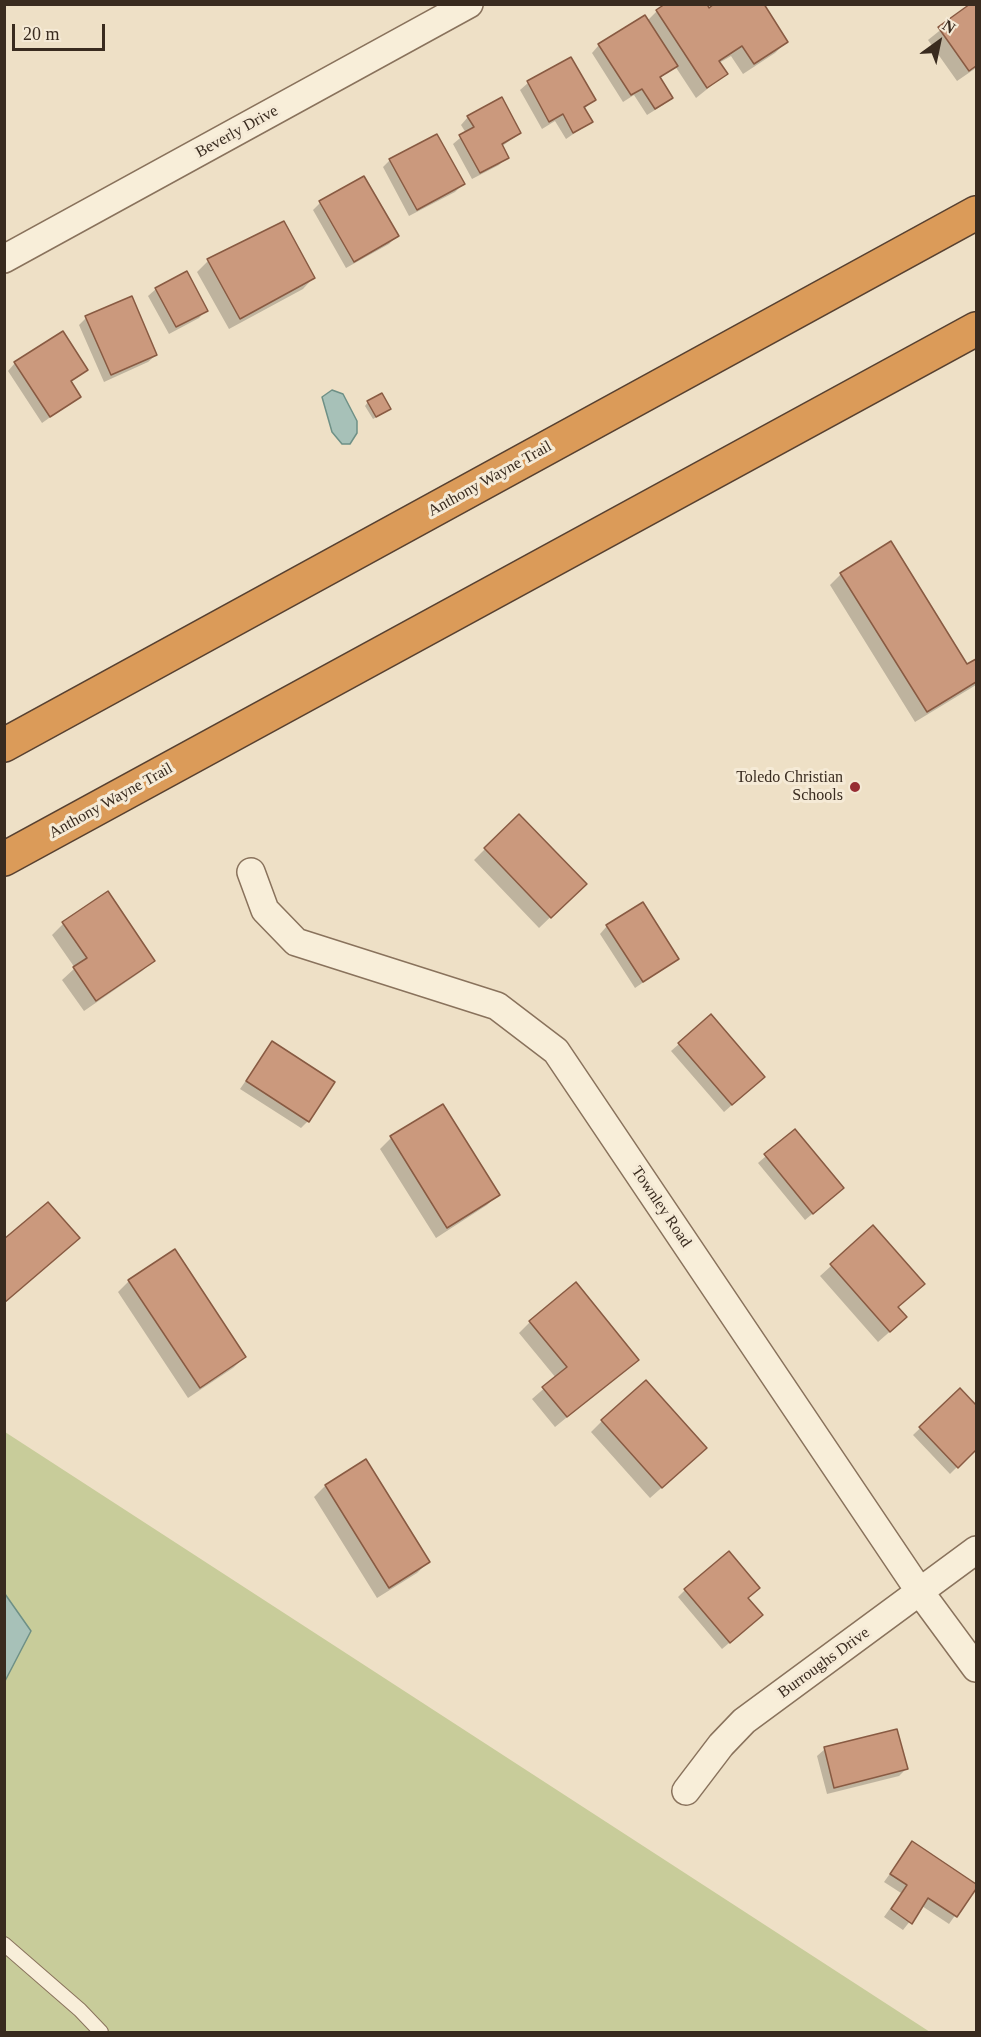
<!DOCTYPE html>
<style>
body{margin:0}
#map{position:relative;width:981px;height:2037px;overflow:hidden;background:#eee0c6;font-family:Georgia,serif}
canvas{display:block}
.frame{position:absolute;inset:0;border:6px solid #392b1f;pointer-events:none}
.north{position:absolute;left:909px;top:12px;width:60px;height:60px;-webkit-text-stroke:4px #f5ead6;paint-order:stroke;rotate:33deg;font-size:16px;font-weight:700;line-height:24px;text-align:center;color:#392b1f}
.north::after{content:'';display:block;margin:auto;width:21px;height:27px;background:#392b1f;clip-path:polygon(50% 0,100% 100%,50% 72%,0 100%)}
.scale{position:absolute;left:12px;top:24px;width:93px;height:27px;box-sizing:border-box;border:3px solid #392b1f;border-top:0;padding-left:8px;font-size:18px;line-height:21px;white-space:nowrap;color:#392b1f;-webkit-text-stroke:4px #f5ead6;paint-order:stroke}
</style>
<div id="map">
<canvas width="981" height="2037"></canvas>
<div class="frame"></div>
<div class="north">N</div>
<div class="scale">20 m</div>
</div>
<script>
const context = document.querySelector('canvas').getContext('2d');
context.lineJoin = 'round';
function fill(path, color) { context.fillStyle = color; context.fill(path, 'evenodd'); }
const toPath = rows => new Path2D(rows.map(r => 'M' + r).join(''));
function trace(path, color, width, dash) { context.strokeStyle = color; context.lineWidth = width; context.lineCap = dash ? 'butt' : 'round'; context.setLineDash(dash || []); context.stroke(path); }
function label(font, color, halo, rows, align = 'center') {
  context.font = font + ' Georgia,serif'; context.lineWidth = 6; context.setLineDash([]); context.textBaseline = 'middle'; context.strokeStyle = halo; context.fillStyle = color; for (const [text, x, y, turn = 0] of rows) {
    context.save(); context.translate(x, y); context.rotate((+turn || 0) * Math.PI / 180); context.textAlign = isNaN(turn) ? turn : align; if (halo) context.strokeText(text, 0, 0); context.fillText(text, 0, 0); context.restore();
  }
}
const green = toPath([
 [5,1432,930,2032,5,2032]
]);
const water = toPath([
 [332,390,343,394,357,421,357,433,350,444,342,444,332,432,322,397,332,390],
 [5,1594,31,1631,5,1681,5,1594]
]);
const shadow = toPath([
 [973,4,976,4,976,68,957,81,928,40],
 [709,10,786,42,775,53,743,74,731,56,719,63,726,74,696,98,675,66,659,79,671,98,663,105,647,115,634,95,623,102,592,53,599,45,647,21,657,11],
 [570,59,594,100,584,109,591,122,566,139,555,121,542,129,520,90,528,83],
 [468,117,520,133,501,147,507,157,499,165,472,179,453,144,466,133,461,125],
 [390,160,463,184,455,192,409,216,383,167],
 [320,203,397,236,389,244,346,268,313,210],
 [208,261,314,277,303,289,229,329,197,272],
 [156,289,206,310,199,318,169,334,148,296],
 [86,318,156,355,148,362,104,382,79,325],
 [15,363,86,370,70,382,79,397,42,423,8,371],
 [368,402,386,412,373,419,365,406],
 [841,574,967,666,976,660,976,685,915,722,830,585],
 [485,849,585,884,539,928,474,860],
 [63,924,153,960,142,971,84,1011,62,980,75,968,52,935],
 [607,926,677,959,635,988,600,934],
 [711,1016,756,1084,724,1112,671,1051],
 [272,1043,308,1121,301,1128,240,1089],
 [442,1106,498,1194,487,1205,436,1238,380,1149,391,1138],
 [795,1131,835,1195,805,1220,758,1163],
 [873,1228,897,1308,894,1328,878,1342,820,1276],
 [129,1281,245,1357,233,1368,188,1398,118,1292],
 [530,1322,637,1360,555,1427,532,1399,556,1378,519,1333],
 [960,1390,976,1407,976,1448,950,1474,913,1435],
 [602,1421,694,1459,650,1498,591,1432],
 [365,1461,428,1562,417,1573,377,1598,314,1497,325,1486],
 [685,1590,747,1598,754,1622,722,1649,678,1597],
 [825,1749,906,1769,899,1776,827,1794,817,1756],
 [912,1843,976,1886,949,1924,922,1906,903,1930,884,1917,901,1893,884,1882]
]);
const building = toPath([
 [665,4,707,4,709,8,714,4,764,4,788,42,754,64,742,46,719,61,728,74,707,88,656,10,665,4],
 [970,4,976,4,976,66,969,71,938,27,970,4],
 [645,15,678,66,660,77,673,98,655,109,642,89,631,95,598,44,645,15],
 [571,57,596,100,584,107,593,122,573,133,563,114,549,122,527,81,571,57],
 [502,97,521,133,502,144,509,158,480,173,459,135,474,127,467,116,502,97],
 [437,134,465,184,417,210,389,159,437,134],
 [364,176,399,236,354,262,319,201,364,176],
 [284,221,315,278,240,319,207,259,284,221],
 [187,271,208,311,176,327,155,288,187,271],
 [132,296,157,355,111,375,85,316,132,296],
 [63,331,88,370,71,381,81,397,50,417,14,362,63,331],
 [382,393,391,409,376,417,367,401,382,393],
 [891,541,967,664,976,659,976,682,927,712,840,573,891,541],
 [519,814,587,884,551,918,484,848,519,814],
 [108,891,155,961,96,1001,73,967,87,958,62,922,108,891],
 [643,902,679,959,643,982,606,925,643,902],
 [711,1014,765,1077,732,1105,678,1043,711,1014],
 [272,1041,335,1082,309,1122,246,1081,272,1041],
 [443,1104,500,1195,447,1228,390,1136,443,1104],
 [795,1129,844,1188,813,1214,764,1154,795,1129],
 [48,1202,80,1238,4,1303,4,1239,48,1202],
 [873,1225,925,1284,898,1307,907,1317,890,1332,830,1264,873,1225],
 [175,1249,246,1357,200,1388,128,1280,175,1249],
 [576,1282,639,1360,567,1417,542,1387,567,1367,529,1321,576,1282],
 [646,1380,707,1448,662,1488,601,1420,646,1380],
 [960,1388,976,1405,976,1450,958,1468,919,1427,960,1388],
 [366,1459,430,1562,389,1588,325,1485,366,1459],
 [729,1551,760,1588,748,1598,763,1615,730,1643,684,1589,729,1551],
 [897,1729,908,1769,834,1788,824,1747,897,1729],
 [912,1841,976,1884,976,1889,957,1917,928,1898,912,1924,891,1909,907,1885,890,1874,912,1841]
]);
const lane = toPath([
 [4,1944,80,2010,101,2032]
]);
const street = toPath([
 [4,259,469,4],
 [251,872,265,910,296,942,497,1006,556,1051,920,1592,976,1668],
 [686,1791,721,1745,744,1721,976,1550]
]);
const highway = toPath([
 [4,745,976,213],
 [4,859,976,329]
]);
const markers = [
 [855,787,6,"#972d33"]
];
const streetNames = [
 ["Beverly Drive",237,132,-29],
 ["Anthony Wayne Trail",490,479,-29],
 ["Anthony Wayne Trail",111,801,-29],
 ["Townley Road",661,1207,56],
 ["Burroughs Drive",824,1663,-36]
];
const poiNames = [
 ["Toledo Christian",843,778],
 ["Schools",843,796]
];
fill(green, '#c8cc9a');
fill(water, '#a7c1b8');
trace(water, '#6e9086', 1.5);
fill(shadow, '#0003');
fill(building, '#cb997d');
trace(building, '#885a42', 1.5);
trace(lane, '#89725c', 16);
trace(street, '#89725c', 30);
trace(highway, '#574030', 36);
trace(lane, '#f8eed9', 14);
trace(street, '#f8eed9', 27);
trace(highway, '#db9b59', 33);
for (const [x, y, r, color] of markers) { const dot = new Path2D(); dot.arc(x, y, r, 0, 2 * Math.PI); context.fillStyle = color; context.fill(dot); trace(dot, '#f5ead6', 2); }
label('16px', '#392b1f', '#f5ead6', streetNames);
label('16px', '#392b1f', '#f5ead6', poiNames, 'right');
</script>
